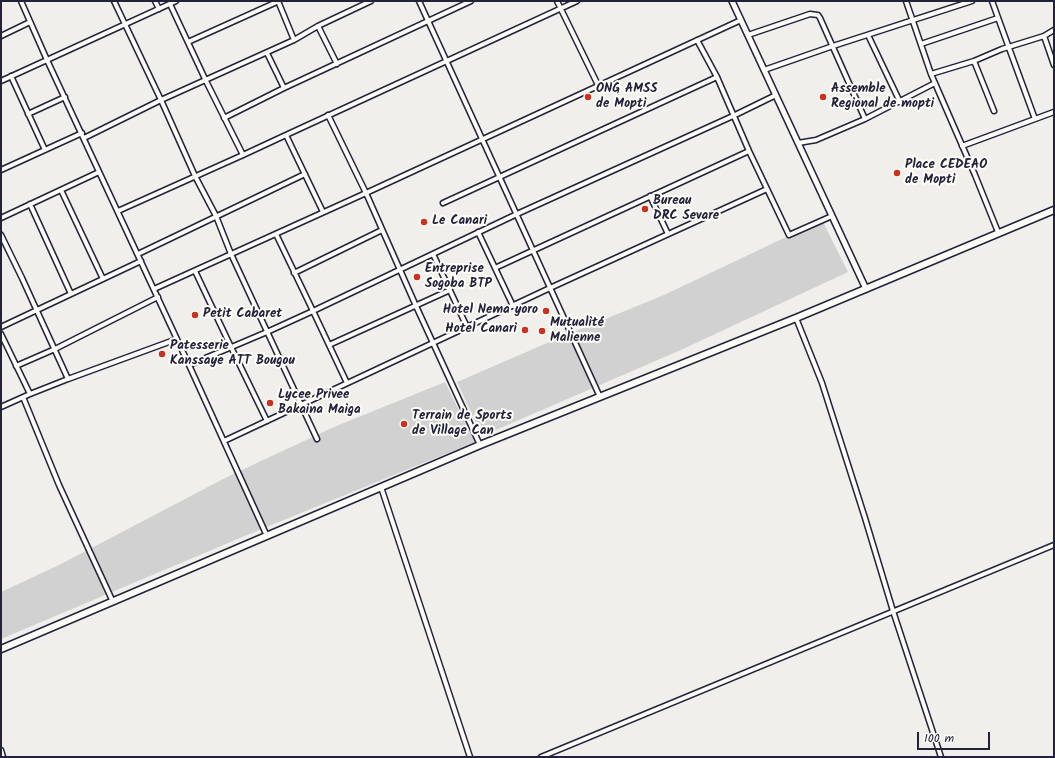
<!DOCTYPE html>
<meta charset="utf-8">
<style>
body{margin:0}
#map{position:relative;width:1055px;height:758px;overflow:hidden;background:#f0efec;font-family:Kalam,sans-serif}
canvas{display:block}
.frame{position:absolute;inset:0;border:2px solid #22223b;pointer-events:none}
.scale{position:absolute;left:917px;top:732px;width:73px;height:18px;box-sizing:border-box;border:2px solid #22223b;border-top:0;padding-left:5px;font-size:12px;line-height:14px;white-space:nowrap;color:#22223b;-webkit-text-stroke:3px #fdfcf7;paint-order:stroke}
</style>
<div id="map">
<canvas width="1055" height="758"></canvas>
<div class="frame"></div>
<div class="scale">100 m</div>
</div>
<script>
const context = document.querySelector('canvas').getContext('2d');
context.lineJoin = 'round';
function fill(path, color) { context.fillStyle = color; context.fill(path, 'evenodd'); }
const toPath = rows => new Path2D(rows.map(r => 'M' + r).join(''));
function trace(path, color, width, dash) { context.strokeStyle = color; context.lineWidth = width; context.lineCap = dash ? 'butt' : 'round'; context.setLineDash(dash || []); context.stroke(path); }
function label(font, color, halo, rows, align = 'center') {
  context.font = font + ' Kalam,sans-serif'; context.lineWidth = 4; context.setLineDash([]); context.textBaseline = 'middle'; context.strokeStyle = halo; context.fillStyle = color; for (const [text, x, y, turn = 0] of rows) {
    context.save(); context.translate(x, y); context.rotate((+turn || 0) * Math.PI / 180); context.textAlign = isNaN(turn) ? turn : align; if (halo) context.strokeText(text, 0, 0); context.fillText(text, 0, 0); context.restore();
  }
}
const green = toPath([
 [822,220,848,272,683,349,482,436,457,382,561,337,664,295],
 [445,382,475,442,247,535,1,639,1,592,59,565,229,476,334,427]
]);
const minor = toPath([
 [21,1,47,60,189,365,267,536],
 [114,1,161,100,195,176,216,216,231,254,317,439],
 [155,1,159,9],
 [278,1,294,40],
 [419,1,600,397],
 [557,1,598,85],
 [906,1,931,74,975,175,998,232],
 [992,1,1009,48,1035,119],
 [170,4,206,81,243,155],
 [318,26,337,64],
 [748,35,810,14,818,15,820,18,865,119],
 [868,35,900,102],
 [1,36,30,22],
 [1044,36,1054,65],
 [697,40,717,77,749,151,789,235,832,216],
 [188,42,279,1],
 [921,44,998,18],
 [267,53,284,88],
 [974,61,994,111],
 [764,70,833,46,972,1],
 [931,74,974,61,1002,49,1044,36,1054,30],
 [11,76,45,150],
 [1,81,176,1],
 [28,114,65,97],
 [328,115,366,193,416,306,480,445],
 [224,118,284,88,471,1],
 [286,135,323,212],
 [84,138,161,100,294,40,318,26,371,1],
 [798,143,816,140,865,119,935,83],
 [962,146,1054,112],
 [1,170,82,133],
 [61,190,103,279],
 [650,196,668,234],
 [443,203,717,77],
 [30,204,71,294],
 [118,211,243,155,286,135,577,1],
 [1,218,99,172],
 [478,232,513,306],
 [276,234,313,311,347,383],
 [1,235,22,278,68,379],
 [138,254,305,174],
 [433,254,467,327],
 [495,268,749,151],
 [195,271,231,347,267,421],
 [294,273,382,230],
 [154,289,366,193,741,20],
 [796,318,822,383,865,518,893,611,941,757],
 [1,327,141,261],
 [1,334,30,394],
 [329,345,450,290],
 [189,365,267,332,313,311,517,214,733,116,776,95],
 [16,366,55,349,158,297],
 [23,397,59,485,113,602],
 [1,407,30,394,68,379,177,339],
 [224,441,550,288,767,189],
 [381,487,470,757],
 [1,750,3,757],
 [541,757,1054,545]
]);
const tertiary = toPath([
 [732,1,866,289]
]);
const primary = toPath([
 [1,649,480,445,796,318,1054,210]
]);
const markers = [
 [588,97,4,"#c8321e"],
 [823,97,4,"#c8321e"],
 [897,173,4,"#c8321e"],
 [645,209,4,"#c8321e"],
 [424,222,4,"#c8321e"],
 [417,277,4,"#c8321e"],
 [546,311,4,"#c8321e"],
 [195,315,4,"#c8321e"],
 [525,330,4,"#c8321e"],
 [542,331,4,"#c8321e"],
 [162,354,4,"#c8321e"],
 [270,403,4,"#c8321e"],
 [404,424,4,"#c8321e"]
];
const poiNames = [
 ["ONG AMSS",596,90],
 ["de Mopti",596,105],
 ["Assemble",831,90],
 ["Regional de mopti",831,105],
 ["Place CEDEAO",905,166],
 ["de Mopti",905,181],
 ["Bureau",653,202],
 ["DRC Sevare",653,217],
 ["Le Canari",432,222],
 ["Entreprise",425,270],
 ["Sogoba BTP",425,285],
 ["Hotel Nema yoro",538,311,"right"],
 ["Petit Cabaret",203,315],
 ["Mutualité",550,324],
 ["Malienne",550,339],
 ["Hotel Canari",517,330,"right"],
 ["Patesserie",170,347],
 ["Kanssaye ATT Bougou",170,362],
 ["Lycee Privee",278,396],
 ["Bakaina Maiga",278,411],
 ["Terrain de Sports",412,417],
 ["de Village Can",412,432]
];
fill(green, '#d2d1d1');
trace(minor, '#22223b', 7);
trace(tertiary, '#22223b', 8);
trace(primary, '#22223b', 9);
trace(minor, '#fdfcf7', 4);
trace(tertiary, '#fdfcf7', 5);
trace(primary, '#fdfcf7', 6);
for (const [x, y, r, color] of markers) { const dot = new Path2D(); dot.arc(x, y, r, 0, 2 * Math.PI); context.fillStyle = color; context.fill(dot); trace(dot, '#fdfcf7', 1.5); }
label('bold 13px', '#22223b', '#fdfcf7', poiNames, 'left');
</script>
